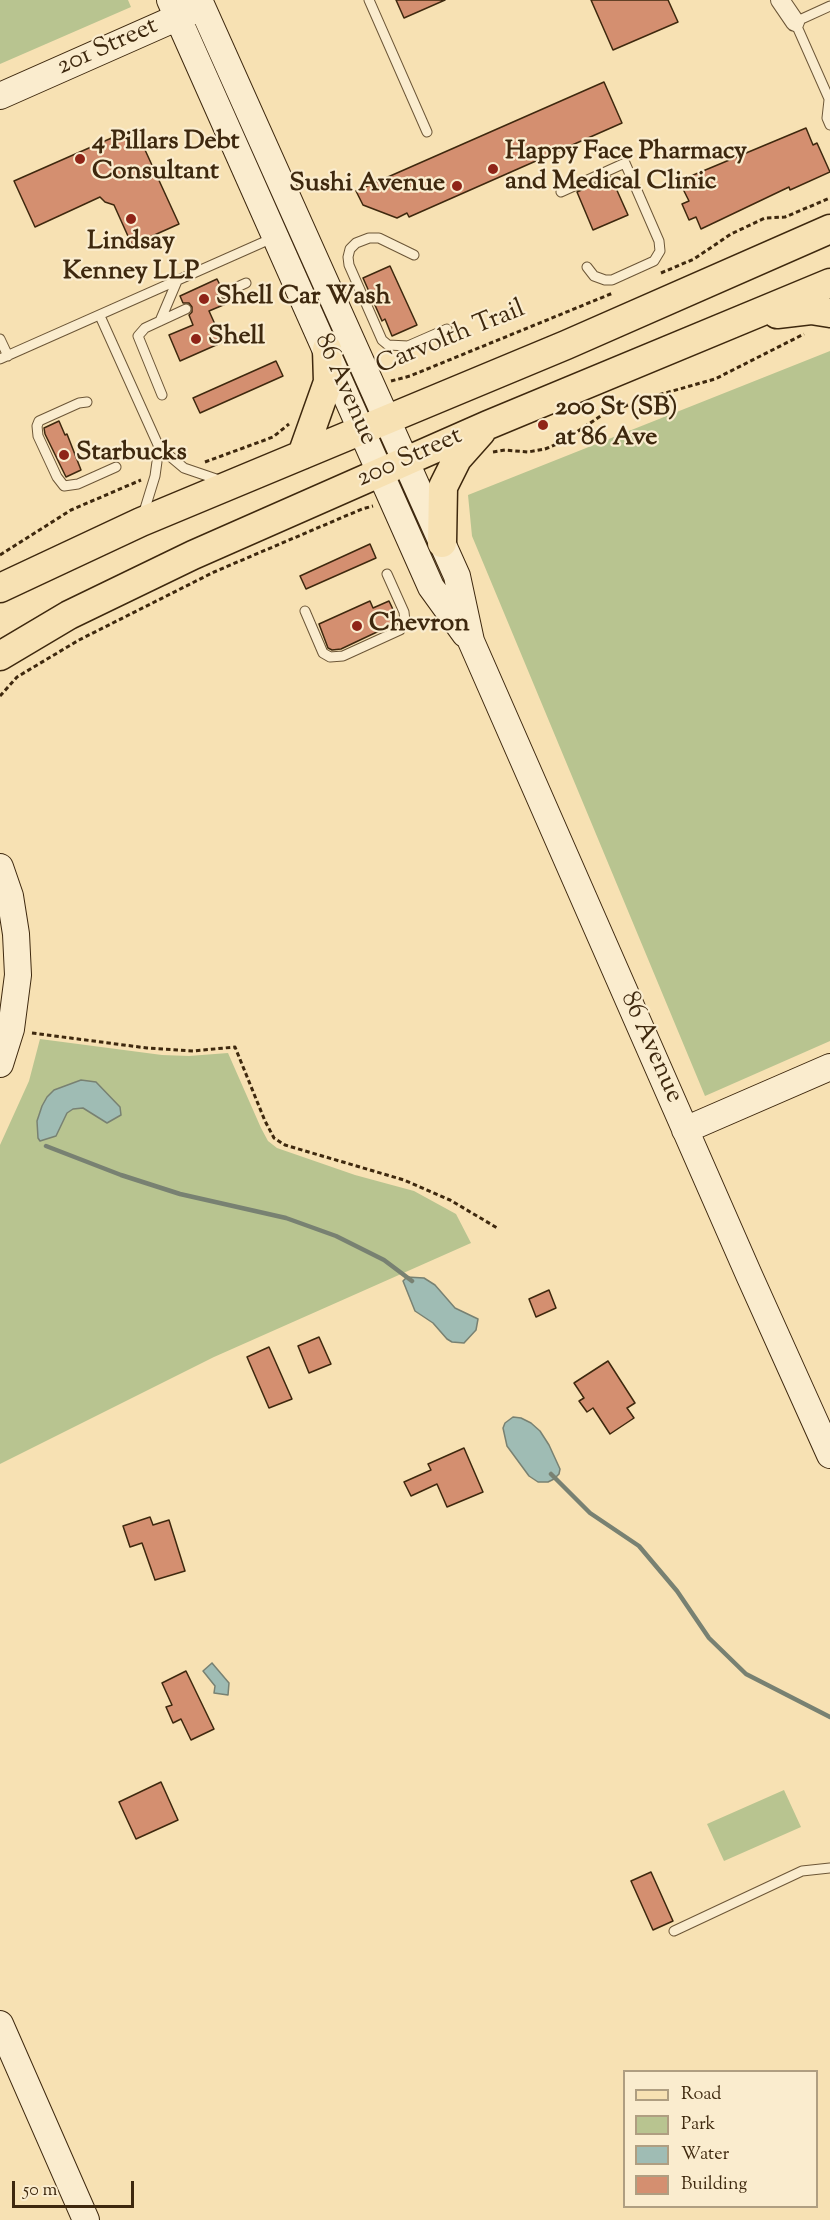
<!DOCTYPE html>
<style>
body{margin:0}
#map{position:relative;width:830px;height:2220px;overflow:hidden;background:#f7e1b3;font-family:"Sorts Mill Goudy",serif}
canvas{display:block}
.legend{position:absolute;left:623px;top:2070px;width:195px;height:138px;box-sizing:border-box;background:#faecce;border:2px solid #af9e81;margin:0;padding:8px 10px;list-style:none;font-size:18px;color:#3e280e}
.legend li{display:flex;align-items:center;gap:12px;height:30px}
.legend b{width:30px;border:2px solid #af9e81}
.scale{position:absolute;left:12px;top:2181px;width:122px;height:27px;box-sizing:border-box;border:3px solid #3e280e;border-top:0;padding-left:8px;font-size:18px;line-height:21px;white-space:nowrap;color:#3e280e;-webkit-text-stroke:4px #faecce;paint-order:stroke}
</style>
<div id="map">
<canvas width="830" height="2220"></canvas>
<ul class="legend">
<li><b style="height:8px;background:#f7e1b3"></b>Road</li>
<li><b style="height:16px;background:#b8c490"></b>Park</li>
<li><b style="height:16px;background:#9fbcb4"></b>Water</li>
<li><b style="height:16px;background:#d48f70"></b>Building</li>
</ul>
<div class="scale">50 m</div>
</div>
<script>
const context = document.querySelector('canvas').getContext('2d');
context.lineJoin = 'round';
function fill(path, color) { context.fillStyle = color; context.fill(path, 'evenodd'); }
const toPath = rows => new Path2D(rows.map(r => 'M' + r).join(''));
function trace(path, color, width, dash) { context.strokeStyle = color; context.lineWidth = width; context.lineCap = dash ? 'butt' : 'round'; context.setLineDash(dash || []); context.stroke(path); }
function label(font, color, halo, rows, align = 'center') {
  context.font = font + ' "Sorts Mill Goudy",serif'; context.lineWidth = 4.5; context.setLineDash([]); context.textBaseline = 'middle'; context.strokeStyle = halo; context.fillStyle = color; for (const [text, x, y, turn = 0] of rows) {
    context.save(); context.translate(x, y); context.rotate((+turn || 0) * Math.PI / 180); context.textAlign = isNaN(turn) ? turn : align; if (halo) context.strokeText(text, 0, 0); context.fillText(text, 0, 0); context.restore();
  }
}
const green = toPath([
 [0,0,128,0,131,7,0,64],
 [830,351,830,1041,705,1096,472,536,468,495],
 [40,1039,162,1055,189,1056,228,1053,261,1128,268,1141,277,1148,355,1175,414,1191,456,1214,471,1243,214,1357,0,1464,0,1145,29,1081],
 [81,1080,107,1123,83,1108,73,1109,67,1113,54,1090],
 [784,1790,801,1827,724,1861,707,1824]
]);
const water = toPath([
 [81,1080,96,1082,120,1107,121,1115,107,1123,83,1108,73,1109,67,1113,56,1136,40,1141,38,1138,37,1121,42,1106,47,1097,54,1090,81,1080],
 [407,1277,424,1278,435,1285,455,1308,478,1319,476,1330,464,1343,452,1342,447,1339,433,1323,415,1311,403,1281,407,1277],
 [513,1417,521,1418,531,1423,540,1431,549,1445,560,1469,559,1474,554,1479,548,1482,538,1482,529,1476,507,1446,503,1428,505,1423,513,1417],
 [212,1663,229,1683,228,1695,214,1693,215,1686,203,1671,212,1663]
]);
const stream = toPath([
 [46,1146,121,1175,180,1194,286,1218,336,1236,384,1260,412,1281],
 [551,1474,590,1513,639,1546,677,1591,709,1638,746,1674,830,1717]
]);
const building = toPath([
 [396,0,445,0,404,18,396,0],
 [591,0,668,0,678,22,613,50,591,0],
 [604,82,622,123,409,217,407,213,397,218,363,205,356,191,604,82],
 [806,128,813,145,817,143,830,172,790,190,789,187,701,229,696,217,689,220,682,204,689,201,679,181,806,128],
 [123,133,134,134,140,139,179,224,132,245,114,205,105,202,100,197,35,227,14,181,123,133],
 [611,177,628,215,593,230,577,192,611,177],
 [390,266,417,325,392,336,385,319,382,321,363,278,390,266],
 [217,279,221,287,218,295,221,299,226,299,228,303,209,311,223,342,180,361,169,335,193,325,189,315,192,312,192,307,189,303,183,303,180,296,217,279],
 [276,361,283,376,200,413,193,398,276,361],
 [59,421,65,435,67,434,81,470,66,477,45,434,44,428,59,421],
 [370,544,376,558,306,589,300,576,370,544],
 [370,601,373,608,389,601,398,620,396,623,341,649,332,650,328,648,319,624,370,601],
 [549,1290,556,1308,536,1317,529,1299,549,1290],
 [319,1337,331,1364,309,1373,298,1346,319,1337],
 [269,1347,292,1399,269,1408,247,1357,269,1347],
 [608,1361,635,1403,627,1408,634,1418,610,1434,593,1408,587,1412,579,1401,584,1398,574,1383,608,1361],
 [464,1448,483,1492,447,1507,437,1484,411,1496,404,1482,431,1470,428,1464,464,1448],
 [150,1517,153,1525,169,1520,185,1571,155,1580,142,1543,130,1547,123,1526,150,1517],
 [186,1671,214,1729,191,1740,181,1719,173,1723,166,1707,172,1705,162,1683,186,1671],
 [161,1782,178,1820,136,1839,119,1802,161,1782],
 [651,1872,673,1921,653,1930,631,1881,651,1872]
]);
const path = toPath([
 [661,273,694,259,731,234,765,218,785,217,830,198],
 [391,381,410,376,613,293],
 [493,452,505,450,528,452,545,449,562,442,605,413,651,397,715,379,804,334],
 [205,462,273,437,289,424],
 [0,555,71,510,141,480],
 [0,696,17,677,79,640,214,572,362,509,373,506],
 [32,1033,147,1048,193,1051,235,1047,265,1121,274,1138,285,1145,404,1180,450,1200,499,1229]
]);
const lane = toPath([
 [369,0,427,132],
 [830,6,795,22,830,101],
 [829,100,827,118,830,125],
 [561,192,625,163,659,241,660,251,654,261,612,280,605,280,594,276,587,267],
 [414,255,379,238,369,238,356,243,350,249,348,257,349,265,382,340,388,345,408,346,447,329],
 [224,293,246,283],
 [100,316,159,447,184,468,222,481],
 [160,321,177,281],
 [0,339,8,356],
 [0,359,275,237],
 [162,395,138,336,145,328,186,309],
 [87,402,79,403,39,421,37,426,38,436,57,477,64,486,78,484,116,467],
 [143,515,155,476,159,447],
 [305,611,323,653,330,657,343,656,400,630,405,621,404,612,387,574],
 [674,1931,802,1871,830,1868]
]);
const street = toPath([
 [780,0,795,22]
]);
const secondary = toPath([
 [170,0,431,587,465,634],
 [199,0,457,576,471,641,749,1275,830,1455],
 [0,96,192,11],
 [0,867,10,896,16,934,18,975,11,1029,0,1064],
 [685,1130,830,1067],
 [0,2024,86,2220]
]);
const primary = toPath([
 [777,314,811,310,830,313],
 [302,455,328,382,327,349],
 [442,543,443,487,457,459,481,432],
 [0,588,141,522,566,345,830,229],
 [0,656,69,615,193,555,488,425,830,283]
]);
const markers = [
 [80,159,6,"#8f2418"],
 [493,169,6,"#8f2418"],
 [457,186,6,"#8f2418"],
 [131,219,6,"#8f2418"],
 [204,299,6,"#8f2418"],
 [196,339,6,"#8f2418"],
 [543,425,6,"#8f2418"],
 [64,455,6,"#8f2418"],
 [357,626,6,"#8f2418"]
];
const streetNames = [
 ["201 Street",108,48,-24],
 ["Carvolth Trail",451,339,-22],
 ["86 Avenue",344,390,66],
 ["200 Street",410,459,-24],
 ["86 Avenue",650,1048,66]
];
const poiNames = [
 ["4 Pillars Debt",92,144],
 ["Consultant",92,174],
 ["Happy Face Pharmacy",505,154],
 ["and Medical Clinic",505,184],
 ["Sushi Avenue",445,186,"right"],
 ["Lindsay",131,244,"center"],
 ["Kenney LLP",131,274,"center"],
 ["Shell Car Wash",216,299],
 ["Shell",208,339],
 ["200 St (SB)",555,410],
 ["at 86 Ave",555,440],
 ["Starbucks",76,455],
 ["Chevron",369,626]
];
fill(green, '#b8c490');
fill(water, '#9fbcb4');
trace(water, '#788172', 1.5);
trace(stream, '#788172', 4.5);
fill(building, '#d48f70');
trace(building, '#3e280e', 1.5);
trace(lane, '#6c5637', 11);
trace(street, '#6c5637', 20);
trace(secondary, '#3e280e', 28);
trace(primary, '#3e280e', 31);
trace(path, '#3e280e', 3, [4.5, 3]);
trace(lane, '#faecce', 9);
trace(street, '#faecce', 18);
trace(secondary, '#faecce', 26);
trace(primary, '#f7e1b3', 28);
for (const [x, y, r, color] of markers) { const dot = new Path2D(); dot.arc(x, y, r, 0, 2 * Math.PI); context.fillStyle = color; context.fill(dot); trace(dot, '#faecce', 2); }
label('26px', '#3e280e', '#faecce', streetNames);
label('bold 26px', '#3e280e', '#faecce', poiNames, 'left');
</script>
